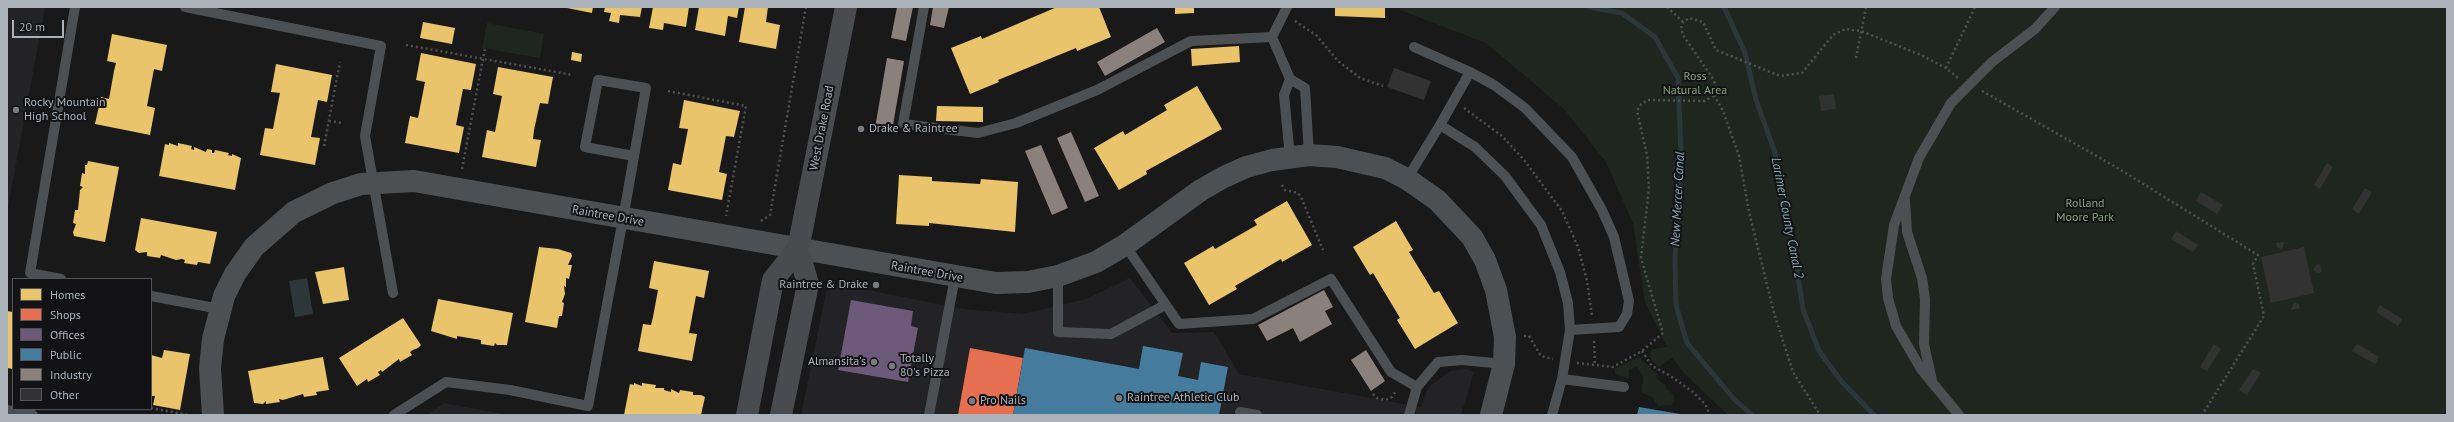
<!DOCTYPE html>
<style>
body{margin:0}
#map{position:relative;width:2454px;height:422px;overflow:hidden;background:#191919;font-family:"PT Sans",sans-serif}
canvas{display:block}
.frame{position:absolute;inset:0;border:8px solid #abb2b9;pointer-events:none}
.legend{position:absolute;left:12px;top:278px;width:140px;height:132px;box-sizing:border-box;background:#131315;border:1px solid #505357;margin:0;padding:5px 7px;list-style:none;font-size:12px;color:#abb2b9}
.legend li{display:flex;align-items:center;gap:8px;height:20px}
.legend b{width:20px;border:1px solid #505357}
.scale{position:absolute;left:12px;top:20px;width:52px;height:18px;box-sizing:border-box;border:2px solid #abb2b9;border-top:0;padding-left:5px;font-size:12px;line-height:14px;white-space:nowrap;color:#abb2b9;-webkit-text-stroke:3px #131315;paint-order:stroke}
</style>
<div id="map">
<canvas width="2454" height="422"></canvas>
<div class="frame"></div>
<ul class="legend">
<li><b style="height:11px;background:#e9c46a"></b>Homes</li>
<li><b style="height:11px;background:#e76f51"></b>Shops</li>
<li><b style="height:11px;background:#6d597a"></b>Offices</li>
<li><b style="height:11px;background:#457b9d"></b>Public</li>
<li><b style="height:11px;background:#8a817c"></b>Industry</li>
<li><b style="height:11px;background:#323233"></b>Other</li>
</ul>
<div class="scale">20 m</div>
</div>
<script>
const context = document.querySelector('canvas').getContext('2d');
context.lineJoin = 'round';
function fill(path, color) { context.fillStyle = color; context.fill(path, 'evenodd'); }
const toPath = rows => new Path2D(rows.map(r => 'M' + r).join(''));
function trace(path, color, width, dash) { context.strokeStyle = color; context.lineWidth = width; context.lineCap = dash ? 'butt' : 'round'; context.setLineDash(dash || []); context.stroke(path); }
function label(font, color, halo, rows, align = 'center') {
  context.font = font + ' "PT Sans",sans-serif'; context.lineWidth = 4; context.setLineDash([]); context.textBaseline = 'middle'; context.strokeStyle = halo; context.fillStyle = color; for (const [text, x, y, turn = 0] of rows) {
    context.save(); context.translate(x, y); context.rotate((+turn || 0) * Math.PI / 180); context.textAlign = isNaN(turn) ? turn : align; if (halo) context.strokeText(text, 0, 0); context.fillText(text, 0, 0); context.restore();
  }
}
const built = toPath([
 [7,7,45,7,7,213],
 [1130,278,1172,333,1214,332,1239,374,1421,407,1428,388,1450,371,1466,369,1474,372,1461,415,801,415,826,292,837,284,963,309,1023,314,1086,299],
 [444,403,508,415,428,415]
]);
const green = toPath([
 [1400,7,2447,7,2447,415,1728,415,1685,374,1672,358,1659,367,1653,362,1650,355,1652,349,1667,347,1645,302,1633,223,1606,162,1564,109,1486,43,1400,10],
 [487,23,544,34,540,58,482,48],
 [1639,357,1657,374,1656,378,1665,385,1666,389,1673,394,1675,401,1672,405,1658,406,1652,397,1642,393,1643,376,1637,367,1629,370,1629,379,1616,375,1614,369]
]);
const water = toPath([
 [307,278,313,314,295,317,289,281]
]);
const homes = toPath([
 [562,7,593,7,592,13],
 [605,7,642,7,640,17,620,15,619,23,609,21,611,13,604,12],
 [653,7,689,7,686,27,664,23,663,30,649,28],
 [699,7,710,8,739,7,737,18,728,16,725,36,695,30],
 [745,7,768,7,766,22,780,25,776,49,739,42],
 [1057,7,1099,7,1111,37,1077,51,1076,48,998,80,999,82,970,94,951,48,981,36,982,39],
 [1175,7,1194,7,1194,13,1175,14],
 [1335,7,1385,7,1385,18,1335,16],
 [423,22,455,28,452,44,420,38],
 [112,34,167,45,162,71,154,69,147,106,155,108,150,135,95,124,101,97,109,99,114,71,116,63,107,61],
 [1239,46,1240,62,1192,66,1191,49],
 [572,52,582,54,581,62,571,60],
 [421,53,476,64,471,90,463,89,456,125,464,127,459,153,405,143,410,116,418,118,425,82,416,80],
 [276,64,332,75,327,102,318,100,311,137,320,138,315,165,260,155,265,128,273,129,277,108,280,93,271,92],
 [498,67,553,77,548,104,540,103,534,130,533,139,541,140,536,167,482,157,487,130,495,132,498,116,502,96,493,94],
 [1197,86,1222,129,1146,171,1147,174,1119,190,1094,148,1123,131,1125,135,1167,110,1164,105],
 [684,100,740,111,734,137,726,136,719,172,727,174,722,200,668,190,673,163,681,165,688,129,679,128],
 [937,106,983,107,983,122,936,121],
 [169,143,178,146,178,143,192,146,191,149,194,150,194,147,206,152,207,149,212,150,212,153,214,153,215,150,229,153,228,155,232,156,232,154,241,158,235,190,159,176,165,144,169,145],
 [88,161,119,167,105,242,74,236,73,232,76,224,73,223,75,210,78,210,80,190,83,187,80,186,82,173,85,174,85,165,87,165],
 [899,175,932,177,932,181,980,184,981,179,1018,182,1015,232,929,223,929,226,896,224],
 [1287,201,1312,245,1282,262,1281,259,1235,286,1237,289,1209,305,1184,263,1213,246,1215,249,1257,225,1254,220],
 [141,218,217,232,210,264,198,262,197,265,184,263,185,260,182,259,176,260,161,255,160,258,147,256,147,252,139,253,135,250],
 [1396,221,1413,250,1409,252,1434,293,1439,291,1458,323,1415,349,1397,320,1400,318,1373,273,1370,275,1353,247],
 [539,247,558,249,571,253,572,256,568,265,572,265,569,279,566,278,566,287,564,286,565,294,562,302,564,303,562,316,559,316,557,328,525,322],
 [654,261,709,271,704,298,696,296,689,333,697,334,692,361,638,351,643,324,651,325,653,317,658,290,649,288],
 [344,267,349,300,323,304,315,272],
 [438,299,513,313,507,345,497,345,495,343,494,346,481,344,481,340,457,336,457,339,431,331],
 [7,311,13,312,13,369,7,368],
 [403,318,421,345,418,348,413,350,410,352,412,355,400,362,399,359,382,372,381,370,378,372,380,375,368,382,367,379,357,386,339,358],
 [164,350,190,354,180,410,153,405,155,396,151,396,151,355,162,358],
 [323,357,329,390,316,392,317,395,304,397,303,394,283,400,279,399,280,402,266,404,266,401,263,404,254,403,248,371],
 [634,383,642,386,642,383,656,385,655,388,664,388,664,390,671,392,671,389,679,393,680,390,693,392,693,395,701,395,705,397,701,415,624,415,630,384,634,385]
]);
const shops = toPath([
 [970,348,1023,358,1013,415,958,415]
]);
const offices = toPath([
 [851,300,913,311,911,326,918,328,908,382,838,370]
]);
const public = toPath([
 [1143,346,1183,353,1178,376,1198,380,1201,362,1228,367,1219,415,1013,415,1025,348,1139,369],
 [1639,407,1680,414,1680,415,1637,415]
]);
const industry = toPath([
 [897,7,913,7,906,41,891,38],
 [933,7,949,7,944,28,930,25],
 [1157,28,1165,42,1105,76,1097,62],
 [887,58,904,61,892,131,875,128],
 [1071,132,1099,196,1085,202,1057,138],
 [1041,145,1068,208,1052,215,1025,151],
 [1324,290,1333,307,1325,311,1332,324,1300,342,1293,328,1267,341,1258,325],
 [1366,350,1385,381,1371,391,1351,360]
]);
const stream = toPath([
 [1589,7,1622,13,1655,37,1678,78,1681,151,1675,259,1676,305,1687,343,1734,399,1752,415],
 [1724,7,1745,53,1756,100,1774,150,1787,206,1803,309,1819,351,1842,382,1874,415]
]);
const building = toPath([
 [1394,68,1431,81,1424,100,1387,87],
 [1834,94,1836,109,1821,111,1819,96],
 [2327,163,2333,167,2320,189,2314,185],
 [2365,188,2372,192,2359,214,2352,209],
 [2201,192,2223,205,2217,214,2196,201],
 [2176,231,2198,245,2193,252,2171,239],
 [2284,242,2282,250,2277,247,2276,243],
 [2304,247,2314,293,2271,303,2261,257],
 [2320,264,2322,272,2318,273,2313,270,2316,265],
 [2294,302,2299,304,2300,308,2291,310],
 [2380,305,2402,319,2398,326,2376,312],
 [2214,344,2221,349,2207,371,2200,367],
 [2357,344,2379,357,2375,364,2352,351],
 [2253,369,2261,373,2247,395,2239,390]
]);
const path = toPath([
 [1667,7,1683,22],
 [1295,21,1317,36,1338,61,1360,78,1383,86],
 [406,45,573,75],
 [1856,58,1866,7],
 [1946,68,1975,7],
 [668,91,746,106,726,216],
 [1982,91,2116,167,2258,255,2253,264,2264,316,2202,415],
 [1714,95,1723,111,1739,156,1749,212,1774,313,1793,372,1820,415],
 [1464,108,1502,136,1524,160,1562,211,1578,247,1587,281,1592,316],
 [329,121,342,123],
 [324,146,340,62],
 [462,169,485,48],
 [1282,185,1285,190,1298,193,1301,197,1323,250],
 [761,221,770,215,806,7],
 [1524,336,1529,336,1541,356,1553,359],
 [1594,341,1595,366],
 [1642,351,1652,366,1669,375,1693,392,1705,404,1710,415],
 [1577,363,1613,367,1642,351,1663,333,1641,258,1649,188,1647,155,1637,111,1641,104,1648,100,1705,101,1714,95,1716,86,1713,79,1683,35,1681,29,1683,22,1689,18,1703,22,1716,50,1780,76,1802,73,1833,35,1845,29,1861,31,1921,55,1946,68,1958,78],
 [1373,394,1377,398,1385,400,1392,397,1396,391],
 [151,408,188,415]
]);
const service = toPath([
 [185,7,381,46,365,136,393,293],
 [924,7,903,124,978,133,1016,123,1097,90,1191,41,1272,37],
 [1287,7,1272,37,1290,79],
 [1414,47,1470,72],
 [1440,125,1470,72,1494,85,1525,108,1572,157,1602,210,1614,237,1629,301,1627,314,1619,327,1570,330],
 [1290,157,1284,95,1290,79,1305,88,1309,155],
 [1407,179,1440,125,1475,147,1505,176,1541,225,1560,272,1568,303,1570,330,1562,379],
 [1905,200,1907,232,1922,278,1925,299,1924,344,1932,381],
 [1125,245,1179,324,1253,319,1331,279,1391,372,1417,387],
 [1058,276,1058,332,1111,334,1165,305],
 [61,279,30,273,75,7],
 [151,296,220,309],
 [7,410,33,415],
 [1240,412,1257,415],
 [394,415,446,382,510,390,588,406,623,219,646,88,598,80,585,147,634,156],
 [929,415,955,277],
 [1409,415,1417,387,1438,362,1462,360,1504,364],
 [1552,415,1562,379,1624,387],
 [1959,415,1921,369,1896,326,1888,298,1886,279,1894,225,1919,158,1951,103,1992,62,2035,29,2055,7]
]);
const tertiary = toPath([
 [213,415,210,368,213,339,224,296,235,274,254,247,294,212,333,193,361,184,414,181,996,283,1028,282,1058,276,1096,262,1125,245,1201,190,1224,177,1246,167,1272,160,1309,155,1337,157,1385,168,1407,179,1437,200,1472,237,1485,260,1496,290,1505,337,1504,364,1491,415]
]);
const primary = toPath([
 [747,415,773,280,798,249],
 [781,415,808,284,798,249,846,7]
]);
const markers = [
 [16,110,4,"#787c81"],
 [861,129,4,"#787c81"],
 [876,285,4,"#787c81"],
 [874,362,4,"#787c81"],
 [892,366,4,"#787c81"],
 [1119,398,4,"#787c81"],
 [972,401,4,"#787c81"]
];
const parkNames = [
 ["Ross",1695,77],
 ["Natural Area",1695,91],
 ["Rolland",2085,204],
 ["Moore Park",2085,218]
];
const poiNames = [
 ["Rocky Mountain",24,103],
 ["High School",24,117],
 ["Drake & Raintree",869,129],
 ["Raintree & Drake",868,285,"right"],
 ["Totally",900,359],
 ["80's Pizza",900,373],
 ["Almansita's",866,362,"right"],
 ["Raintree Athletic Club",1127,398],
 ["Pro Nails",980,401]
];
const streetNames = [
 ["West Drake Road",822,128,-79],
 ["Raintree Drive",608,216,10],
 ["Raintree Drive",927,272,10]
];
const waterNames = [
 ["New Mercer Canal",1678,199,-87],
 ["Larimer County Canal 2",1787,218,79]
];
fill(built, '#232325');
fill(green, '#1f261f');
fill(water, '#2c373a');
fill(homes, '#e9c46a');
fill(shops, '#e76f51');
fill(offices, '#6d597a');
fill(public, '#457b9d');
fill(industry, '#8a817c');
trace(stream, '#2c373a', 5);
fill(building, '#323233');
trace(path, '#4f5053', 2.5, [2, 3]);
trace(service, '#4d5052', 10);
trace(tertiary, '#4d5052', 22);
trace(primary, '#4a4b4e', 22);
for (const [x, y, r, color] of markers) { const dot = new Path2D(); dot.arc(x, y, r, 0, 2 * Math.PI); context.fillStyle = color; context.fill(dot); trace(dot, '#131315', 1.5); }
label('12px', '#88a382', '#131315', parkNames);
label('12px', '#abb2b9', '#131315', poiNames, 'left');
label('12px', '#abb2b9', '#131315', streetNames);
label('italic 13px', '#83a8b2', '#131315', waterNames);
</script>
